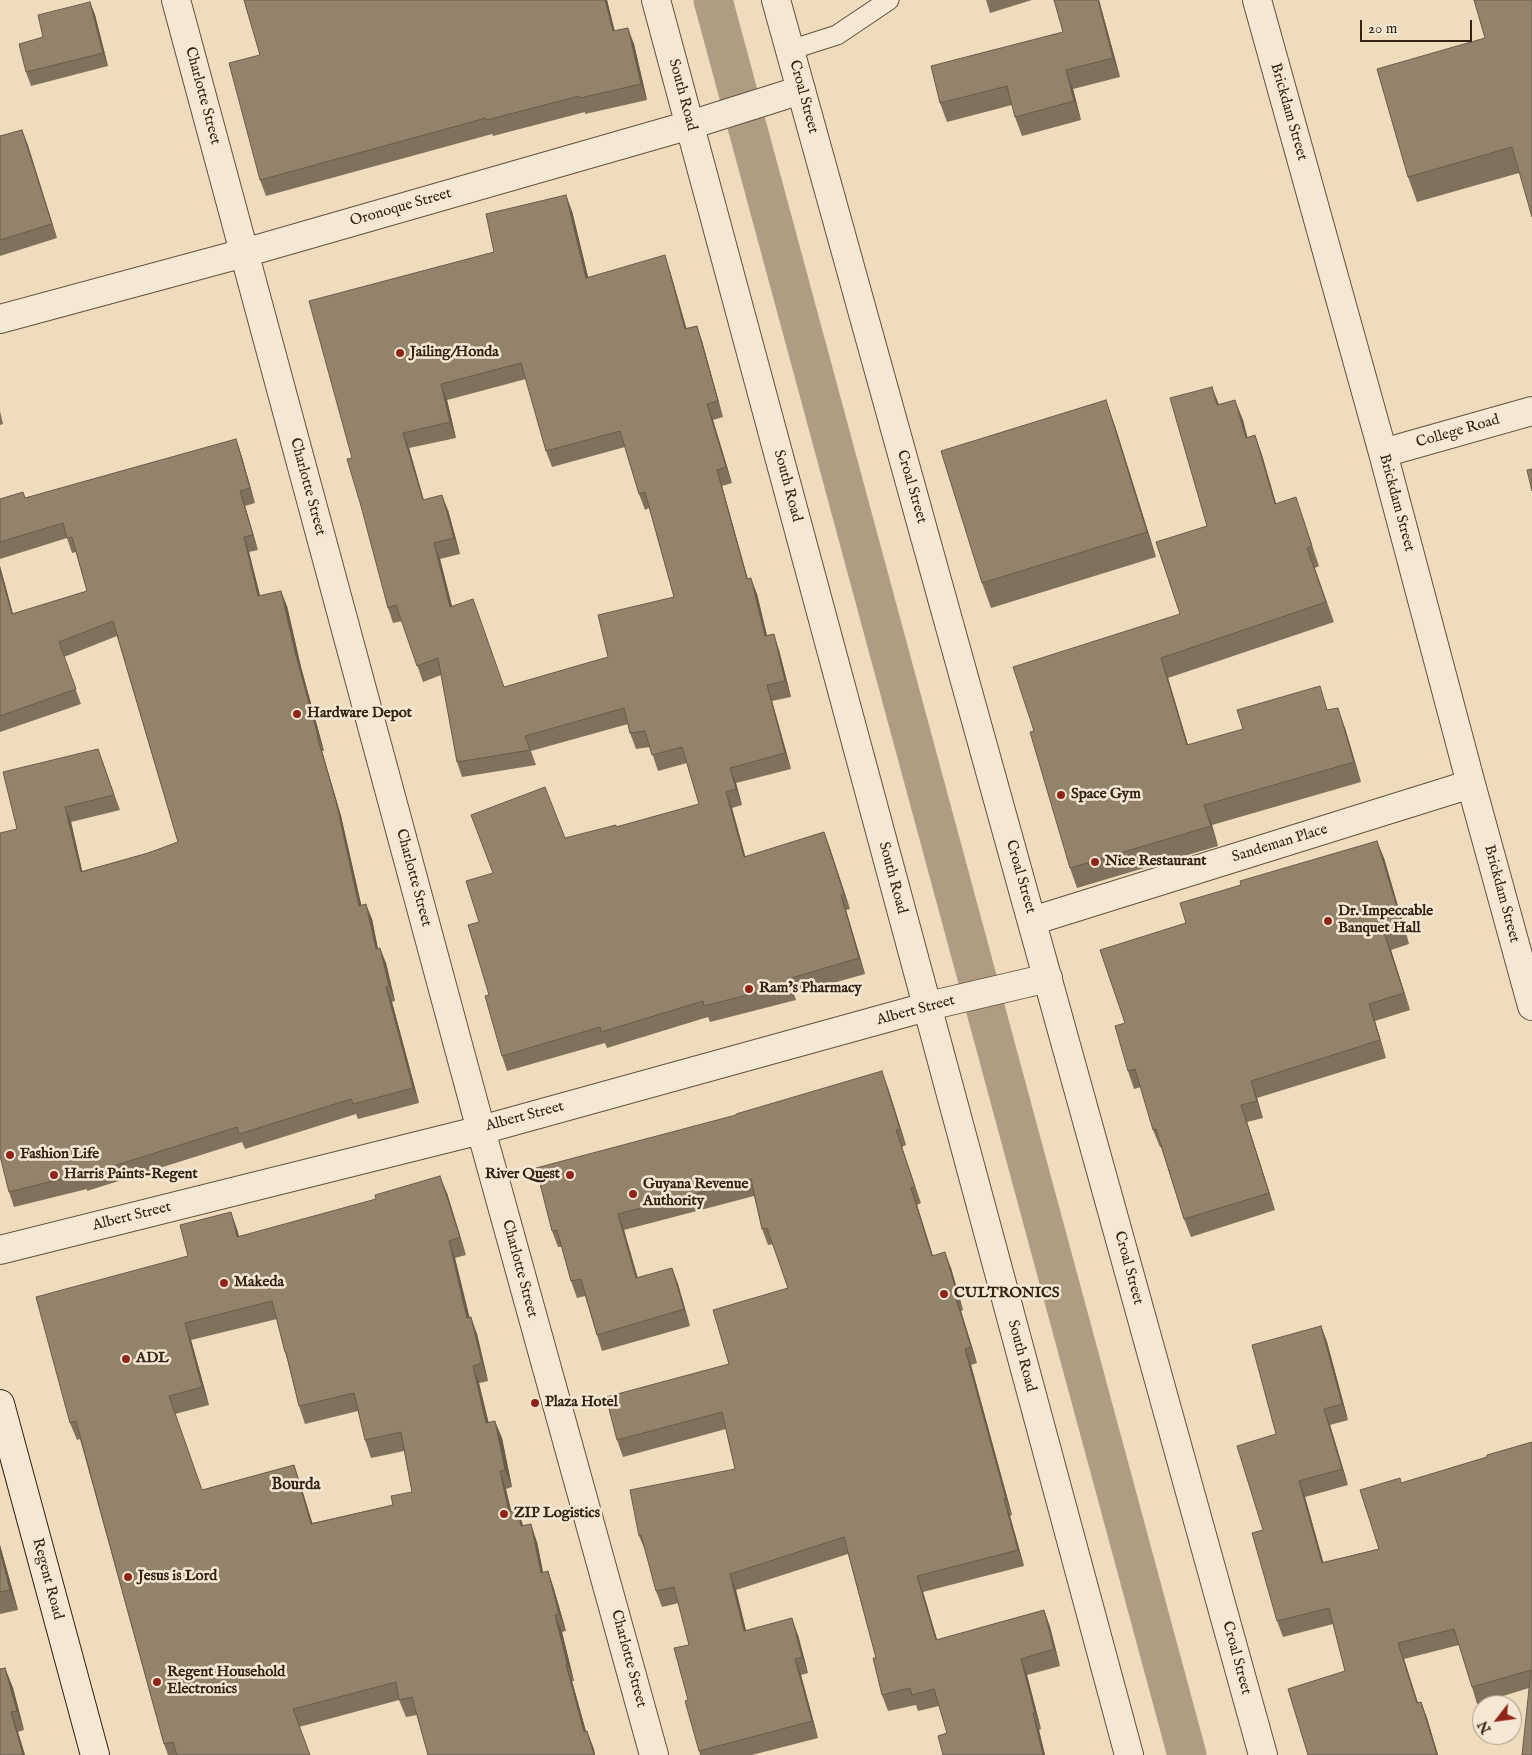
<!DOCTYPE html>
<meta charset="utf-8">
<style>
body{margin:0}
#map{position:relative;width:1532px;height:1755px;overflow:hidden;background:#eedcbd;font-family:"IM FELL English",serif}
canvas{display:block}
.north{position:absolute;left:1472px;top:1695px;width:50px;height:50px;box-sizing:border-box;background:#f4e8d4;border:1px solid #a69986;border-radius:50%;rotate:240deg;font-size:14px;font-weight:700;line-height:20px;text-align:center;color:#322312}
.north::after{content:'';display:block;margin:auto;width:18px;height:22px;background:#8f2418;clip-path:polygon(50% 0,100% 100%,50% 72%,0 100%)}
.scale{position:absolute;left:1360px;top:20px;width:112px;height:22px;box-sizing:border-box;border:2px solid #322312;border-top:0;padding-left:6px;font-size:15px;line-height:18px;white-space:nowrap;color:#322312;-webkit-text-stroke:4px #f4e8d4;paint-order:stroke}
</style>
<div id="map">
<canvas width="1532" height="1755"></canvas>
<div class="north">N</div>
<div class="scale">20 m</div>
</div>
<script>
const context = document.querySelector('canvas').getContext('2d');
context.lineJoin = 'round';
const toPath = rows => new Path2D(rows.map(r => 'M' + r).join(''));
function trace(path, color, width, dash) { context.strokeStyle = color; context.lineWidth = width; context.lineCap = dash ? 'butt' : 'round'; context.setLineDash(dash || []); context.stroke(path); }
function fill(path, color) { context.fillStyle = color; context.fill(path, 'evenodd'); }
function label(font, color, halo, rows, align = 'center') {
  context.font = font + ' "IM FELL English",serif'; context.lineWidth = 5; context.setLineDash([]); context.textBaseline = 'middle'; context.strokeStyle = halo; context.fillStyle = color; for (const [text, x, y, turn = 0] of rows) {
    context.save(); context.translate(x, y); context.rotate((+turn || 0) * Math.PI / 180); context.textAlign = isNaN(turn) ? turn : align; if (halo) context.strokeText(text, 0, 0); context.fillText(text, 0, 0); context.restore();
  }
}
const canal = toPath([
 [713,0,1187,1755]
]);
const service = toPath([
 [790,50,837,35,889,0]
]);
const minor = toPath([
 [176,0,481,1130,654,1755],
 [1257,0,1383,453,1471,784,1532,1006],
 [0,319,244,253,690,125,801,90],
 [1383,453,1532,411],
 [1032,921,1471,784],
 [0,1250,481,1130,937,1004,1048,978]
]);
const tertiary = toPath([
 [656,0,1129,1755],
 [776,0,1263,1755]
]);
const secondary = toPath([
 [0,1404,95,1755]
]);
const wall = toPath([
 [244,0,607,0,614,31,634,44,647,100,585,114,585,112,493,136,492,134,266,196,260,180,260,55],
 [986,0,1032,0,990,13],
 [1099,0,1120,77,1073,89,1081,120,1022,136,1015,117,1012,105,947,122,940,103,1063,32],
 [1532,0,1519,173,1417,202,1408,177,1485,38],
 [90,2,95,15,108,66,31,86,26,72,43,37],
 [22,130,57,238,0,256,0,136],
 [572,211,588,277,670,271,686,328,697,326,702,341,723,417,713,420,732,483,722,486,748,579,757,594,767,636,779,650,791,697,772,701,791,769,736,783,742,805,732,808,745,857,824,832,850,909,846,910,865,974,794,994,796,1000,710,1022,708,1017,607,1048,605,1043,507,1071,502,1056,489,995,479,922,493,873,565,838,616,827,699,804,687,763,658,771,650,747,636,749,630,733,628,724,531,751,536,765,462,777,457,762,441,675,423,682,402,621,393,623,388,608,352,458,494,252],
 [526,379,546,451,552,467,625,447,639,494,645,510,649,508,674,597,608,657,504,687,452,606,440,559,460,554,448,510,424,500,409,448,456,438,447,400],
 [1219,404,1243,420,1247,438,1255,435,1262,455,1276,504,1303,518,1319,566,1315,568,1334,622,1168,678,1188,745,1328,710,1345,728,1361,782,1212,825,1218,846,1077,888,1070,868,1034,731,1180,614,1207,526],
 [0,411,3,424,0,425],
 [1115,426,1156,557,991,608,982,583],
 [236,439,241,454,255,503,245,506,258,550,249,552,260,596,287,606,301,667,324,751,322,751,341,816,361,905,372,919,378,949,386,963,395,1001,392,1002,419,1103,358,1119,356,1114,245,1149,242,1142,87,1191,87,1189,14,1207,9,1192,17,829,98,749,120,810,71,822,82,871,148,853,178,842,117,636,64,657,81,704,0,732,0,566,13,614,87,591,76,552,72,553,67,538,0,559,0,499,25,498],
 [1384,858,1409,944,1391,950,1410,1010,1375,1021,1386,1058,1257,1098,1263,1118,1247,1122,1275,1210,1191,1237,1184,1219,1161,1147,1160,1147,1153,1130,1141,1087,1134,1089,1128,1071,1125,1023,1186,923],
 [888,1088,906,1145,902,1147,921,1203,917,1205,933,1256,951,1268,963,1310,961,1311,977,1363,971,1365,1012,1515,1010,1516,1024,1566,923,1592,937,1640,1044,1610,1050,1627,1060,1666,1027,1675,1041,1729,1039,1730,1045,1755,943,1755,947,1733,939,1706,918,1711,916,1705,888,1711,882,1695,876,1658,848,1554,736,1590,746,1630,798,1635,808,1673,801,1675,818,1738,752,1755,700,1755,688,1700,689,1645,679,1603,662,1607,656,1591,646,1552,639,1536,735,1469,726,1429,623,1457,617,1440,729,1364,788,1288,773,1244,768,1245,762,1229,754,1196,624,1230,638,1278,672,1268,678,1284,690,1326,602,1351,597,1335,585,1296,577,1298,571,1281,562,1247,558,1247,552,1231],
 [447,1193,466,1255,455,1258,469,1317,477,1334,488,1381,479,1383,488,1422,502,1438,512,1487,506,1489,511,1512,518,1510,523,1526,537,1542,543,1573,548,1571,554,1589,566,1631,562,1632,574,1681,572,1681,586,1732,587,1731,595,1755,428,1755,417,1715,406,1717,399,1700,299,1727,310,1755,168,1755,164,1744,80,1439,77,1440,70,1423,188,1256,237,1229,239,1236],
 [277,1319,285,1352,288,1363,299,1406,305,1424,358,1411,365,1440,371,1458,404,1451,412,1492,393,1505,312,1523,300,1483,294,1465,202,1490,175,1414,209,1405,191,1340],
 [1321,1326,1327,1342,1348,1420,1330,1425,1348,1485,1305,1497,1323,1562,1379,1549,1402,1483,1487,1457,1532,1442,1532,1755,1529,1688,1477,1704,1472,1687,1459,1645,1404,1659,1418,1703,1421,1702,1427,1718,1438,1755,1308,1755,1345,1671,1333,1624,1283,1637,1277,1621,1263,1530,1276,1434],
 [0,1545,18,1610,0,1614],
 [5,1668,13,1688,24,1730,18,1732,25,1755,0,1755]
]);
const shadedWall = toPath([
 [605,0,607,0,619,47,613,31],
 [1098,0,1099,0,1120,77,1113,58],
 [90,2,95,15,108,66,103,53],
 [628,28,634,44,647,100,641,84],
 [1066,70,1073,89,1081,120,1074,101],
 [22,130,28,145,57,238,52,224],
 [566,195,572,211,592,293,586,278],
 [665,255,670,271,691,344,685,329],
 [697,326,702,341,723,417,718,401],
 [441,384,447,400,456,438,450,422],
 [1212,387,1220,407,1217,405],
 [1106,400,1115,426,1156,557,1147,532],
 [1235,400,1243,420,1253,458,1246,438],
 [707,404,713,420,732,483,726,467],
 [403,433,409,448,428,516,423,500],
 [1255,435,1262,455,1282,524,1275,504],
 [236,439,241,454,255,503,250,488],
 [717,470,722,486,752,595,747,579],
 [240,491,245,506,258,550,253,535],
 [442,495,448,510,460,554,454,538],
 [244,537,249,552,264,611,258,596],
 [434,543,440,559,456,622,450,607],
 [0,566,17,629,12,614,0,571],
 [751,578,757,594,771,652,765,636],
 [281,591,287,606,301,667,324,751,318,736,295,652],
 [774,634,779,650,791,697,785,681],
 [1161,658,1168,678,1194,765,1187,745],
 [767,685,772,701,791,769,785,753],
 [1338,708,1345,728,1361,782,1354,762],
 [317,736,322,751,341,816,365,921,359,906],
 [730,768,736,783,742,805,736,789],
 [726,792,732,808,750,873,744,857],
 [1204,805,1212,825,1218,846,1211,826],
 [65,807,71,822,86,887,81,872],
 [824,832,830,848,850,909,844,894],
 [1377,841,1384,858,1409,944,1403,927],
 [841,895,846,910,865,974,859,958],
 [366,904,372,919,381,964,376,949],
 [1384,933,1391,950,1410,1010,1404,993],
 [380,948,386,963,395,1001,389,986],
 [386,987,392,1002,419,1103,413,1088],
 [1369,1004,1375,1021,1386,1058,1380,1040],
 [882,1071,888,1088,906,1145,900,1129],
 [1251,1081,1257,1098,1263,1118,1257,1101],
 [1241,1105,1247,1122,1275,1210,1269,1193],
 [440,1176,447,1193,466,1255,460,1237],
 [911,1188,917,1205,938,1272,932,1256],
 [231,1212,237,1229,243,1254,237,1237],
 [618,1214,624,1230,642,1295,636,1278],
 [449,1241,455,1258,474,1335,467,1318],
 [945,1252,951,1268,963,1310,957,1294],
 [672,1268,678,1284,690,1326,684,1309],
 [955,1295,961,1311,977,1363,971,1347],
 [471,1317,477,1334,488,1381,482,1363],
 [185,1323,191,1340,209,1405,202,1387],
 [1321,1326,1327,1342,1348,1420,1342,1404],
 [965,1349,971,1365,1012,1515,1006,1499],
 [473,1366,479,1383,493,1440,486,1423],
 [1324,1409,1330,1425,1348,1485,1342,1469],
 [495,1421,502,1438,512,1487,505,1470],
 [294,1465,300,1483,318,1541,311,1524],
 [500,1471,506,1489,516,1530,509,1512],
 [1299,1481,1305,1497,1328,1579,1322,1563],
 [1004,1499,1010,1516,1024,1566,1018,1550],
 [518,1510,524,1528,521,1526],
 [531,1524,537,1542,547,1591,541,1573],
 [0,1545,18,1610,10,1590,0,1551],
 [548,1571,554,1589,566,1631,559,1614],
 [730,1574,736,1590,750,1647,744,1631],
 [917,1576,923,1592,942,1656,936,1640],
 [1044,1610,1050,1627,1060,1666,1054,1649],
 [555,1615,562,1632,574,1681,567,1663],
 [792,1618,798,1635,808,1673,802,1657],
 [1398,1643,1404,1659,1423,1719,1417,1703],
 [795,1659,801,1675,818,1738,812,1721],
 [1021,1659,1027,1675,1041,1729,1035,1713],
 [566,1664,572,1681,591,1749,584,1732],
 [5,1668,13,1688,24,1730,17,1711],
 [1421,1702,1427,1718,1438,1755,1437,1755],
 [11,1712,18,1732,25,1755,23,1755],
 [1033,1713,1039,1730,1045,1755,1043,1755],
 [587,1731,594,1749,595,1755,594,1755]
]);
const building = toPath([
 [244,0,605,0,613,31,628,28,641,84,580,98,579,96,487,120,486,118,260,180,229,63,260,55,244,0],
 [1054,0,1098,0,1113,58,1066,70,1074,101,1015,117,1007,86,940,103,931,66,1063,32,1054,0],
 [1474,0,1532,0,1532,217,1512,147,1408,177,1377,69,1485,38,1474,0],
 [90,2,103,53,26,72,19,44,43,37,38,15,90,2],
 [22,130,52,224,0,240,0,136,22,130],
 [566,195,586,278,665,255,685,329,697,326,718,401,707,404,726,467,717,470,747,579,751,578,765,636,774,634,785,681,767,685,785,753,730,768,736,789,726,792,744,857,824,832,844,894,841,895,859,958,788,979,790,984,704,1006,703,1001,601,1032,600,1027,502,1056,485,996,489,995,468,925,479,922,466,881,493,873,471,815,545,787,565,838,616,825,616,827,699,804,682,747,652,755,645,731,630,733,624,708,525,736,530,750,457,762,438,658,417,666,396,605,388,608,361,506,347,459,352,458,309,301,494,252,486,214,566,195],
 [521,363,546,451,620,431,639,494,645,492,674,597,598,615,608,657,504,687,473,599,450,607,434,543,454,538,442,495,423,500,403,433,450,422,441,384,521,363],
 [1212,387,1217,405,1235,400,1246,438,1255,435,1275,504,1296,497,1312,546,1307,548,1326,602,1161,658,1187,745,1243,729,1237,710,1320,686,1327,710,1338,708,1354,762,1204,805,1211,826,1070,868,1030,732,1034,731,1013,667,1180,614,1156,542,1207,526,1170,398,1212,387],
 [1106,400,1147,532,982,583,941,451,1106,400],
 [236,439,250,488,240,491,253,535,244,537,258,596,281,591,295,652,318,736,317,736,336,801,359,906,366,904,376,949,380,948,389,986,386,987,413,1088,353,1104,351,1099,239,1134,237,1127,82,1176,81,1174,9,1192,0,1156,0,833,17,829,3,772,98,749,114,795,65,807,81,872,148,853,178,842,113,621,59,642,76,689,0,716,0,571,12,614,87,591,72,537,67,538,63,523,0,542,0,499,23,492,25,498,236,439],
 [1532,469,1532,491,1527,470,1532,469],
 [1377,841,1403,927,1384,933,1404,993,1369,1004,1380,1040,1251,1081,1257,1101,1241,1105,1269,1193,1184,1219,1156,1129,1153,1130,1135,1069,1128,1071,1115,1026,1125,1023,1100,950,1186,923,1180,903,1241,885,1240,881,1377,841],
 [882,1071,900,1129,896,1130,915,1187,911,1188,932,1256,945,1252,957,1294,955,1295,971,1347,965,1349,1006,1499,1004,1499,1018,1550,917,1576,936,1640,1044,1610,1054,1649,1021,1659,1035,1713,1033,1713,1043,1755,943,1755,938,1736,947,1733,934,1689,912,1695,910,1688,882,1695,873,1658,876,1658,844,1537,730,1574,744,1631,792,1618,802,1657,795,1659,812,1721,699,1751,685,1701,688,1700,674,1648,689,1645,674,1587,656,1591,641,1535,639,1536,630,1490,735,1469,722,1412,617,1440,606,1397,729,1364,713,1310,788,1288,767,1228,762,1229,751,1179,618,1214,636,1278,672,1268,684,1309,597,1335,581,1279,571,1281,557,1230,552,1231,536,1168,736,1115,736,1114,882,1071],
 [440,1176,460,1237,449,1241,467,1318,471,1317,482,1363,473,1366,486,1423,495,1421,505,1470,500,1471,509,1512,518,1510,521,1526,531,1524,541,1573,548,1571,559,1614,555,1615,567,1663,566,1664,584,1732,587,1731,594,1755,428,1755,412,1697,399,1700,396,1682,293,1709,310,1755,177,1755,173,1742,164,1744,76,1421,70,1423,36,1297,188,1256,180,1225,231,1212,237,1237,376,1199,375,1195,440,1176],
 [272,1301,285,1352,286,1352,299,1406,354,1393,365,1440,401,1432,412,1492,391,1496,393,1505,311,1524,294,1465,202,1490,169,1396,202,1387,185,1323,272,1301],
 [1321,1326,1342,1404,1324,1409,1342,1469,1299,1481,1322,1563,1379,1549,1360,1490,1400,1478,1401,1483,1487,1457,1487,1455,1532,1442,1532,1755,1522,1755,1531,1670,1472,1687,1454,1629,1398,1643,1417,1703,1421,1702,1437,1755,1308,1755,1288,1689,1345,1671,1329,1608,1277,1621,1252,1533,1263,1530,1237,1446,1276,1434,1252,1345,1321,1326],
 [0,1551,10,1590,0,1592,0,1551],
 [5,1668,17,1711,11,1712,23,1755,0,1755,0,1669,5,1668]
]);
const markers = [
 [400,353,5,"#8f2418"],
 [297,714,5,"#8f2418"],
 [1061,795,5,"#8f2418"],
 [1095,862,5,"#8f2418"],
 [1328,921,5,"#8f2418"],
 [749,989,5,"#8f2418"],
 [10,1155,5,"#8f2418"],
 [54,1175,5,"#8f2418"],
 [570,1175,5,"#8f2418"],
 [633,1194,5,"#8f2418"],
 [224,1283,5,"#8f2418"],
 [944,1294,5,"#8f2418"],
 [126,1359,5,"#8f2418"],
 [535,1403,5,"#8f2418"],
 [504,1514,5,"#8f2418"],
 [128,1577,5,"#8f2418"],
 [157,1682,5,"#8f2418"]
];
const streetNames = [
 ["South Road",682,95,75],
 ["Charlotte Street",202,96,75],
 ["Croal Street",803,97,75],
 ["Brickdam Street",1288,112,74],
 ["Oronoque Street",401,208,-16],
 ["College Road",1458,432,-16],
 ["South Road",787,486,75],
 ["Charlotte Street",307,487,75],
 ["Croal Street",911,487,74],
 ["Brickdam Street",1396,503,75],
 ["Sandeman Place",1280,844,-17],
 ["Croal Street",1020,877,74],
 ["Charlotte Street",413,878,75],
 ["South Road",892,878,75],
 ["Brickdam Street",1501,894,75],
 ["Albert Street",916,1011,-15],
 ["Albert Street",525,1117,-15],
 ["Albert Street",132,1217,-14],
 ["Croal Street",1128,1268,75],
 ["Charlotte Street",519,1269,75],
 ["South Road",1021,1356,75],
 ["Regent Road",47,1579,75],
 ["Croal Street",1236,1658,75],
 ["Charlotte Street",628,1659,75]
];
const poiNames = [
 ["Jailing/Honda",410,353],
 ["Hardware Depot",307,714],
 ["Space Gym",1071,795],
 ["Nice Restaurant",1105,862],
 ["Dr. Impeccable",1338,912],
 ["Banquet Hall",1338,929],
 ["Ram’s Pharmacy",759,989],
 ["Fashion Life",20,1155],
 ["Harris Paints-Regent",64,1175],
 ["River Quest",560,1175,"right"],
 ["Guyana Revenue",643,1185],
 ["Authority",643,1202],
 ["Makeda",234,1283],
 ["CULTRONICS",954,1294],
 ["ADL",136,1359],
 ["Plaza Hotel",545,1403],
 ["ZIP Logistics",514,1514],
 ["Jesus is Lord",138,1577],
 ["Regent Household",167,1673],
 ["Electronics",167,1690]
];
const neighbourhoodNames = [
 ["Bourda",296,1486]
];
trace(canal, '#ae9d83', 39);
trace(service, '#61513d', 21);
trace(minor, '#61513d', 30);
trace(tertiary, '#61513d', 30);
trace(secondary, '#322312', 30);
trace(service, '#f4e8d4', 19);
trace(minor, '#f4e8d4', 28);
trace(tertiary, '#f4e8d4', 28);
trace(secondary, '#f4e8d4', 28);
fill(wall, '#7f715c');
fill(shadedWall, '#685c4b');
fill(building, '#94836b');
trace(building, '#685c4b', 1);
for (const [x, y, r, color] of markers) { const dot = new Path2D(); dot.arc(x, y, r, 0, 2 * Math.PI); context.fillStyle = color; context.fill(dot); trace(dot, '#f4e8d4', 2); }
label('15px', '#322312', '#f4e8d4', streetNames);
label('bold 15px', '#322312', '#f4e8d4', poiNames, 'left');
label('bold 16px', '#322312', '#f4e8d4', neighbourhoodNames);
</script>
